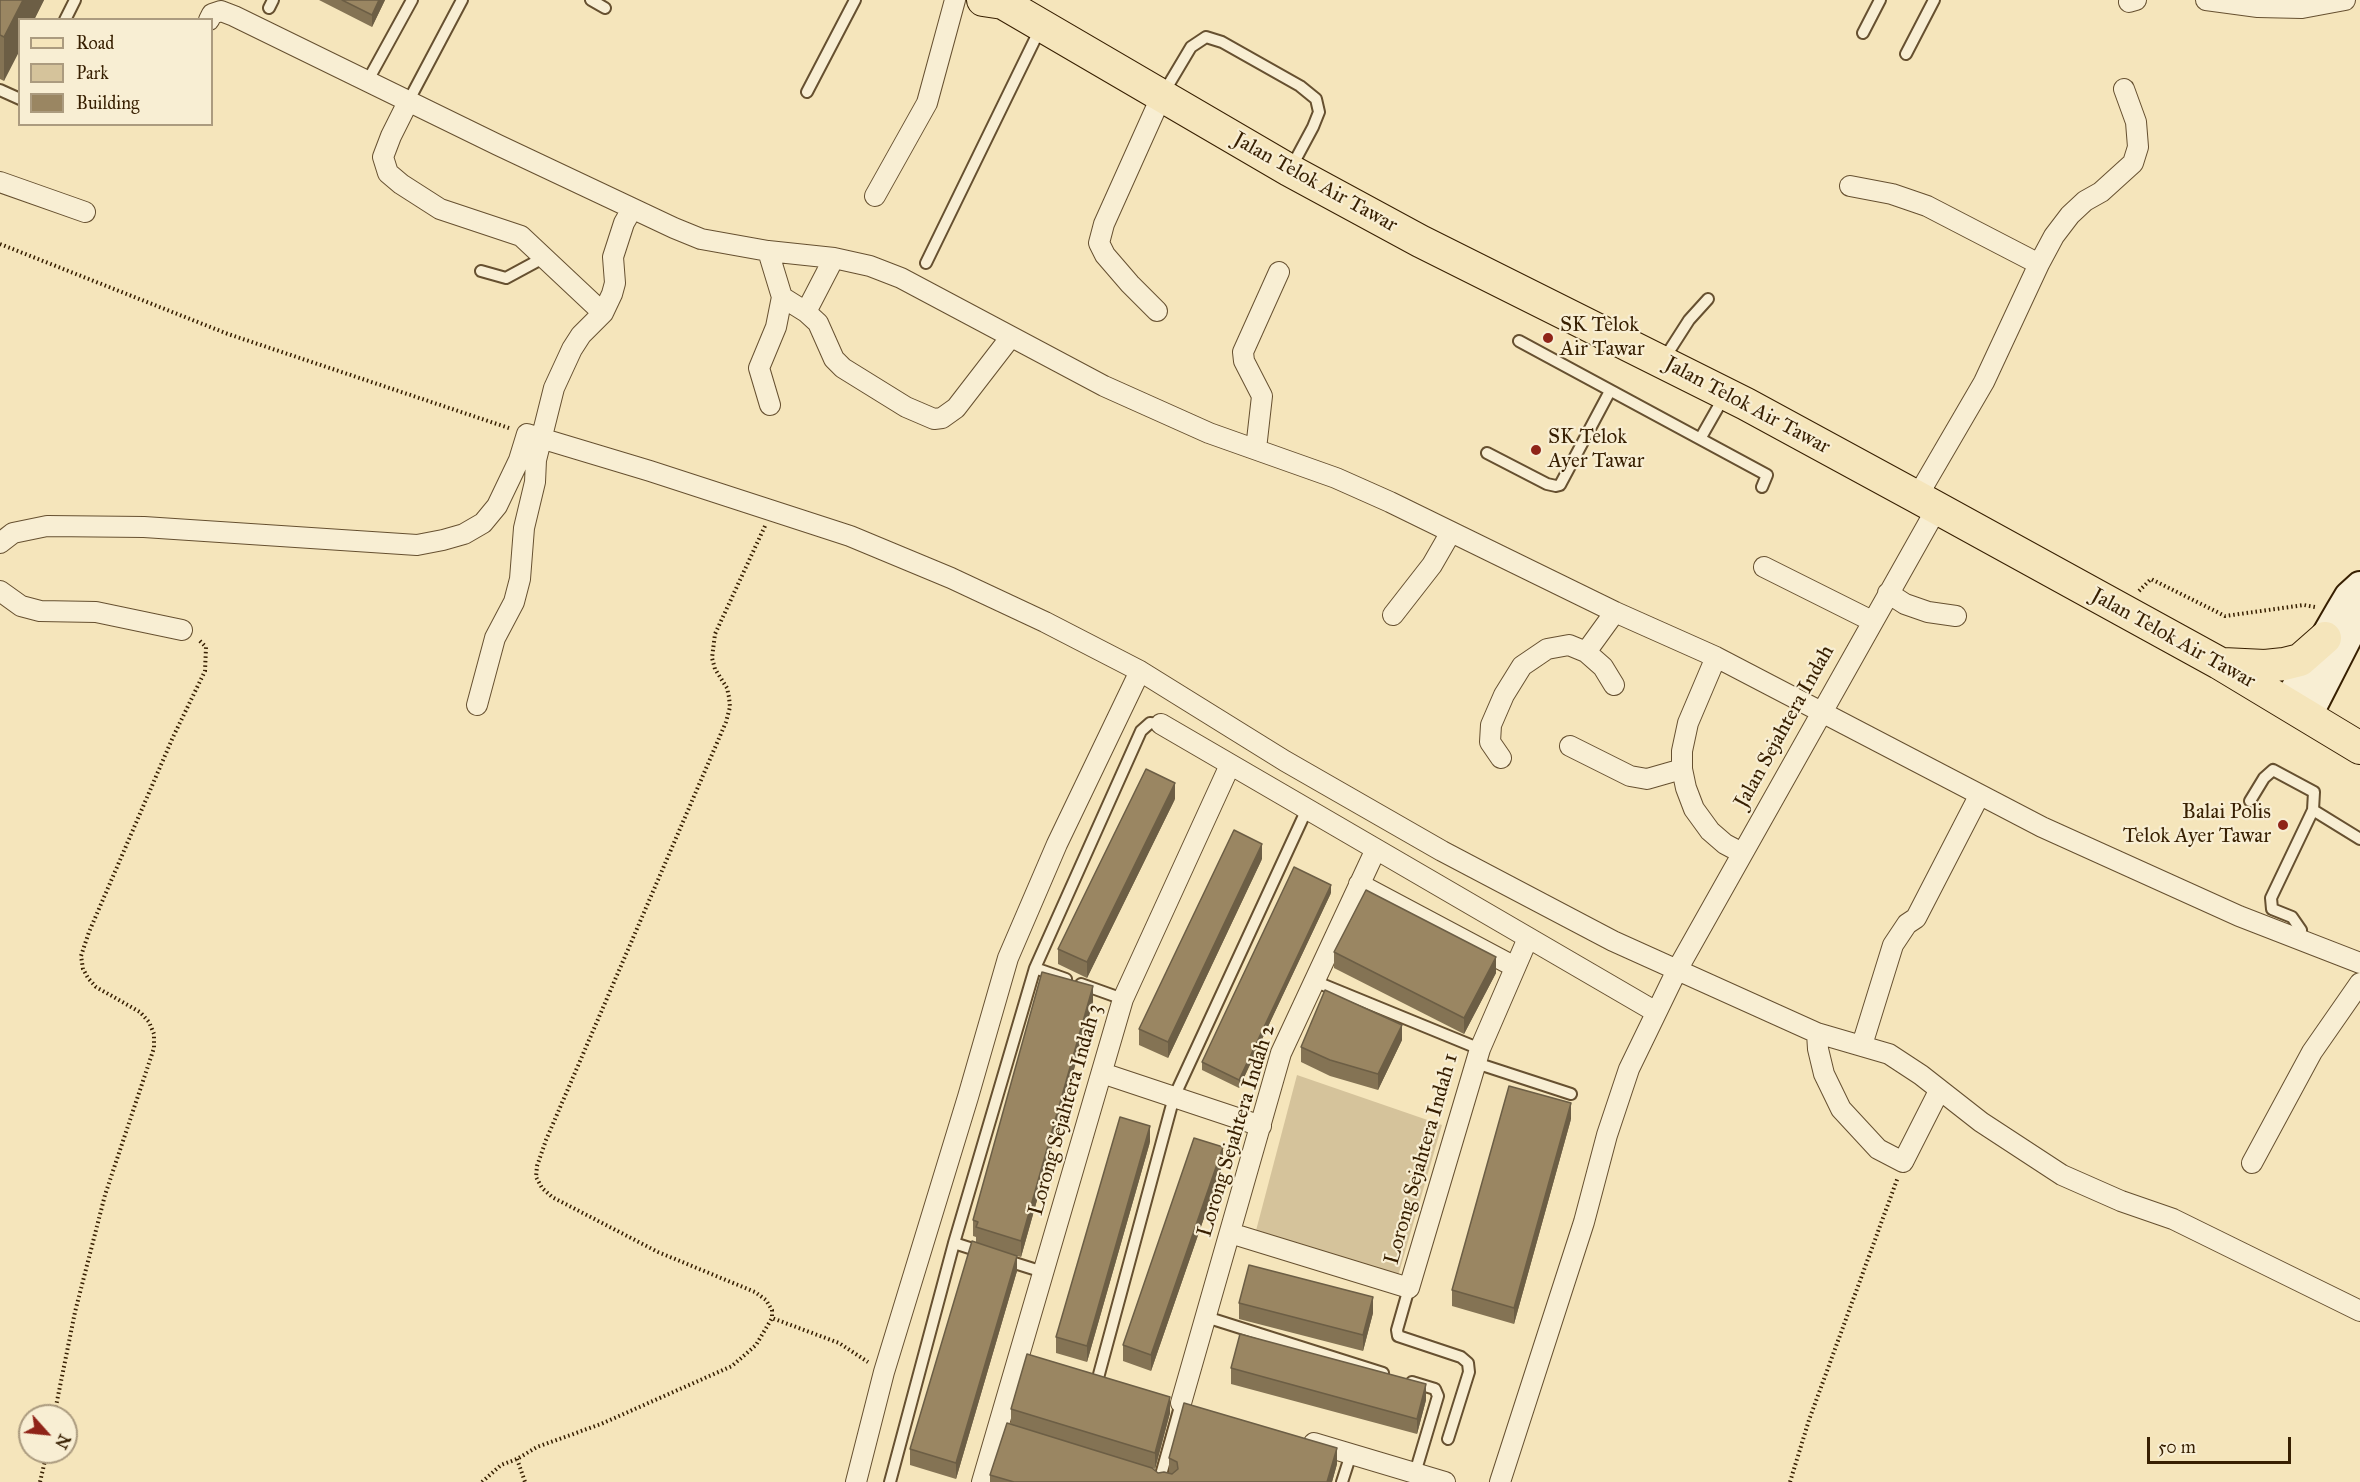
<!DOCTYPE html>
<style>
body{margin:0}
#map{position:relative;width:2360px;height:1482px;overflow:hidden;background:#f5e5bb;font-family:"IM FELL Great Primer",serif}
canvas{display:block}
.legend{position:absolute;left:18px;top:18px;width:195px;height:108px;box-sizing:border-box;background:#f8eed3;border:2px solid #ab9b7f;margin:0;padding:8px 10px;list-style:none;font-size:18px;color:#371f01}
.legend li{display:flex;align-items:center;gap:12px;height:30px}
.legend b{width:30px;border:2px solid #ab9b7f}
.north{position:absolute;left:18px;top:1404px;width:60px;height:60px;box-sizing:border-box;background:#f8eed3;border:2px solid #ab9b7f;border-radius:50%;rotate:117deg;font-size:16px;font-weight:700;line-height:24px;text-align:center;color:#371f01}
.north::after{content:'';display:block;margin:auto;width:21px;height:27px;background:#8f2418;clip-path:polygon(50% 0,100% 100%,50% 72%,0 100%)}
.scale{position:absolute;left:2147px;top:1437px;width:144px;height:27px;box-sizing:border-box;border:3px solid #371f01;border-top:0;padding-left:8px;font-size:18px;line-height:21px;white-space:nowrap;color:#371f01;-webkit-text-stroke:4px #f8eed3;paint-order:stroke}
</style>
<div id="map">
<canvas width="2360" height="1482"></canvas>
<ul class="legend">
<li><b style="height:8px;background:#f5e5bb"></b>Road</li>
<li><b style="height:16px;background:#d5c39b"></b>Park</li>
<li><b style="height:16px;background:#9a8662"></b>Building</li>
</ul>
<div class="north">N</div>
<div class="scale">50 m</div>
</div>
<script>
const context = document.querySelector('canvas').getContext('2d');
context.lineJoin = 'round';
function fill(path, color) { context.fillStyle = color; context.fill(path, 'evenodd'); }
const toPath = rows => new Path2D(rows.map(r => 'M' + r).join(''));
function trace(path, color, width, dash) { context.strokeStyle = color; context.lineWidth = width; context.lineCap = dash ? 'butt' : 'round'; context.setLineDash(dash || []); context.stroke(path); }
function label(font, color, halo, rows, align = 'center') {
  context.font = font + ' "IM FELL Great Primer",serif'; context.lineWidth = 4.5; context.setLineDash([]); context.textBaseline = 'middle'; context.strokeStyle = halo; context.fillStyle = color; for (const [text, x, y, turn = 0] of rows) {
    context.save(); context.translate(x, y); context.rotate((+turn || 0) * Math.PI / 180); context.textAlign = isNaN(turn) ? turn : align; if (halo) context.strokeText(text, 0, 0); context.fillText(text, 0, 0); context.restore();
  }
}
const green = toPath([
 [1297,1075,1442,1125,1398,1276,1253,1242]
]);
const path = toPath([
 [0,244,228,334,509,428],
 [765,526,715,634,712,658,715,669,727,688,729,697,730,707,726,722,546,1140,537,1166,536,1177,542,1188,552,1197,658,1252,755,1292,766,1300,772,1310,772,1318],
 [2139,591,2151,579,2225,616,2304,605,2315,607],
 [54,1416,75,1312,105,1195,154,1048,154,1034,149,1022,140,1012,96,987,88,978,83,969,81,956,89,932,173,737,205,671,206,647,198,639],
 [517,1459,525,1482],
 [40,1482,47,1452],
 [482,1482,501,1465,517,1459,537,1447,601,1424,732,1366,756,1345,772,1318,839,1343,868,1362],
 [1790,1482,1809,1420,1898,1177]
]);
const lane = toPath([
 [591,0,605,8],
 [269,8,273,0],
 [65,20,75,0],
 [1863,33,1880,0],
 [1906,54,1934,0],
 [367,82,412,0],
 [0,90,20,99],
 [807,92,855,0],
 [1163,94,1191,47,1206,37,1222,42,1300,86,1316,99,1319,112,1313,127,1291,168],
 [408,102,462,0],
 [926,263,1040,29],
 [481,271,506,278,543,258],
 [1519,341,1767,475,1762,487],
 [1664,359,1689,320,1708,299],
 [1700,439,1725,395],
 [1487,453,1547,484,1556,486,1560,485,1610,391],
 [2250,801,2264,778,2273,770,2314,792,2313,810],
 [2296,938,2301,930,2292,917,2272,909,2271,898,2313,810,2360,839],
 [1035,968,1066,979],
 [1314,981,1480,1049],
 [1081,984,1123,999],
 [1476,1063,1571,1094],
 [954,1243,982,1252],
 [1005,1260,1043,1272],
 [1409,1288,1397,1330,1398,1336,1461,1357,1468,1363,1469,1372,1448,1439],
 [1206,1317,1383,1373],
 [1098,1378,1174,1097,1307,809],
 [1412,1382,1435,1389,1438,1396,1415,1473],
 [890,1482,954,1243,1035,968,1141,731,1150,723,1161,724],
 [1159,1482,1181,1403],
 [1342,1482,1351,1454]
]);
const street = toPath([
 [2206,0,2258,7,2302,8,2345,0],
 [2129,2,2136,0],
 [209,20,212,14,221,11,234,16,498,145,674,228,701,239,768,251,834,258,870,266,901,278,1104,386,1209,433,1336,478,1390,502,1615,612,1716,657,2042,827,2239,916,2360,963],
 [408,102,391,136,383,157,388,173,401,184,440,209,521,236,603,313],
 [0,182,85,212],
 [1850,186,1892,194,1927,206,2039,264],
 [875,196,927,103,955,0],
 [768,251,782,297,806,312,818,323,834,359,843,368,906,407,934,419,942,418,956,408,1010,338],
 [1157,311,1130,284,1105,255,1099,243,1104,224,1161,97],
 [806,312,834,258],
 [770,405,759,368,776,327,782,297],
 [1256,449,1262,396,1244,361,1243,352,1279,272],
 [1917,497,1984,382,2039,264,2054,236,2070,215,2085,201,2101,192,2133,163,2138,147,2136,122,2124,89],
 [0,543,13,533,47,526,144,527,417,545,443,540,464,534,483,523,497,506,519,460,527,434,650,471,850,536,951,578,1045,622,1140,671,1285,761,1442,851,1613,941,1817,1033,1889,1054,1921,1075,1981,1122,2062,1175,2121,1201,2173,1219,2360,1311],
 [1764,567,1872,621],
 [0,591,21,606,40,611,96,612,182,630],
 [1888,593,1905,604,1928,612,1956,616],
 [1393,615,1432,565,1451,532],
 [1586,652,1603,667,1614,685],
 [1716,657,1688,723,1682,751,1682,769,1686,788,1694,809,1710,831,1725,844,1742,853],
 [477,705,495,638,514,602,520,579,524,528,535,482,536,460,554,388,572,349,581,335,603,313,612,294,615,283,613,257,624,223,632,209],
 [1161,724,1656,1012],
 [1570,746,1630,776,1647,779,1682,769],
 [1501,758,1490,742,1491,725,1504,695,1522,666,1547,649,1569,645,1586,652,1615,612],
 [1359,884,1515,967],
 [1817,1033,1818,1049,1824,1074,1841,1109,1878,1149,1903,1162,1939,1091],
 [1862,1045,1893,945,1907,924,1916,918,1979,796],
 [1102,1073,1261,1126],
 [2252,1163,2312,1052,2360,983],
 [1230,1233,1409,1288,1480,1049,1528,938],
 [1181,1403,1281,1053,1376,849],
 [1314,1443,1445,1482],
 [856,1482,884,1372,968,1097,1008,958,1057,844,1140,671],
 [982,1482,1123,999,1230,765],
 [1500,1482,1584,1222,1607,1135,1629,1069,1677,970,1937,508]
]);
const secondary = toPath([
 [2287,703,2340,611,2349,596,2360,586],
 [2308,715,2358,617]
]);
const primary = toPath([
 [983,0,1003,3,1289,170,1420,241,1746,404,1917,497,2219,663,2360,748],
 [2223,664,2265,666,2284,664,2300,660,2325,638]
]);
const wall = toPath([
 [0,0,44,0,34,20,20,20,4,81,0,79],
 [319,0,385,0,372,27],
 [1175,799,1087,978,1058,964,1058,949],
 [1262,859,1168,1058,1139,1045,1139,1029],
 [1331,893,1239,1088,1202,1070,1202,1062],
 [1334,952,1496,973,1464,1034,1334,968],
 [1093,1002,1021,1257,1017,1256,1017,1271,956,1479,910,1465,910,1449,976,1242,976,1237,973,1236,973,1220],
 [1402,1040,1378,1090,1330,1076,1301,1062,1301,1047],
 [1571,1119,1514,1324,1452,1306,1452,1290],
 [1150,1142,1087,1362,1056,1353,1056,1337],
 [1223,1163,1151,1371,1123,1361,1123,1345],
 [1239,1303,1373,1313,1363,1351,1239,1319],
 [1231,1368,1426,1400,1417,1434,1231,1384],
 [1011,1409,1170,1413,1155,1469,1152,1468,1158,1473,1169,1473,1169,1458,1337,1464,1332,1482,990,1482,990,1475,1011,1424]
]);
const shadedWall = toPath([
 [23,0,44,0,34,20,20,20,20,50,4,81,4,37],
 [379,0,385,0,372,27,372,15],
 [1175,783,1175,799,1087,978,1087,962],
 [1262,844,1262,859,1168,1058,1168,1042],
 [1331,885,1331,893,1239,1088,1239,1080],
 [1496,957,1496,973,1464,1034,1464,1018],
 [1093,986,1093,1002,1021,1257,1021,1241],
 [1402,1025,1402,1040,1378,1090,1378,1074],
 [1571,1103,1571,1119,1514,1324,1514,1308],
 [1150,1126,1150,1142,1087,1362,1087,1346],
 [1223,1147,1223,1163,1151,1371,1151,1355],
 [1017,1256,1017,1271,956,1479,956,1463],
 [1373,1297,1373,1313,1363,1351,1363,1335],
 [1426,1384,1426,1400,1417,1434,1417,1419],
 [1170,1397,1170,1413,1155,1469,1155,1453],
 [1337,1448,1337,1464,1332,1482,1327,1482]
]);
const building = toPath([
 [0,0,23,0,4,37,0,35,0,0],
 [342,0,379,0,372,15,342,0],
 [1146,769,1175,783,1087,962,1058,949,1146,769],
 [1234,830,1262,844,1168,1042,1139,1029,1234,830],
 [1294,867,1331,885,1239,1080,1202,1062,1294,867],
 [1366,890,1496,957,1464,1018,1334,952,1366,890],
 [1042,972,1093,986,1021,1241,976,1227,978,1222,973,1220,1042,972],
 [1325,990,1402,1025,1378,1074,1330,1060,1301,1047,1325,990],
 [1509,1086,1571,1103,1514,1308,1452,1290,1509,1086],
 [1120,1117,1150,1126,1087,1346,1056,1337,1120,1117],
 [1194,1138,1223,1147,1151,1355,1123,1345,1194,1138],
 [972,1241,1017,1256,956,1463,910,1449,972,1241],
 [1249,1265,1373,1297,1363,1335,1239,1303,1249,1265],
 [1240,1334,1426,1384,1417,1419,1231,1368,1240,1334],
 [1027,1354,1170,1397,1155,1453,1011,1409,1027,1354],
 [1184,1403,1337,1448,1327,1482,1014,1482,990,1475,1007,1423,1152,1468,1158,1473,1164,1472,1172,1474,1178,1469,1177,1462,1169,1458,1184,1403]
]);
const markers = [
 [1548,338,6,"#8f2418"],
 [1536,450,6,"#8f2418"],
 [2283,825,6,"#8f2418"]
];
const streetNames = [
 ["Jalan Telok Air Tawar",1315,183,29],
 ["Jalan Telok Air Tawar",1747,406,28],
 ["Jalan Telok Air Tawar",2173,639,29],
 ["Jalan Sejahtera Indah",1785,727,-61],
 ["Lorong Sejahtera Indah 3",1066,1110,-74],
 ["Lorong Sejahtera Indah 2",1237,1131,-73],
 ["Lorong Sejahtera Indah 1",1422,1159,-74]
];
const poiNames = [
 ["SK Telok",1560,326],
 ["Air Tawar",1560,350],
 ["SK Telok",1548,438],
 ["Ayer Tawar",1548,462],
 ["Balai Polis",2271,813,"right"],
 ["Telok Ayer Tawar",2271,837,"right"]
];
fill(green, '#d5c39b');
trace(lane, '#665030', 14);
trace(street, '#665030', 22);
trace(secondary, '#371f01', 32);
trace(primary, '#371f01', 34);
trace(path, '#371f01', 4, [1.5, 3]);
trace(lane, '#f8eed3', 10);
trace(street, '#f8eed3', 20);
trace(secondary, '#f8eed3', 28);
trace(primary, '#f5e5bb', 32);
fill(wall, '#847354');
fill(shadedWall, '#6c5e45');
fill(building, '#9a8662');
trace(building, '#6c5e45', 1.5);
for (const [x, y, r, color] of markers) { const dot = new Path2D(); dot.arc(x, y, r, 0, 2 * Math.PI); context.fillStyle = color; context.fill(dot); trace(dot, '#f8eed3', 2); }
label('21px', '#371f01', '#f8eed3', streetNames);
label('21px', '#371f01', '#f8eed3', poiNames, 'left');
</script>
